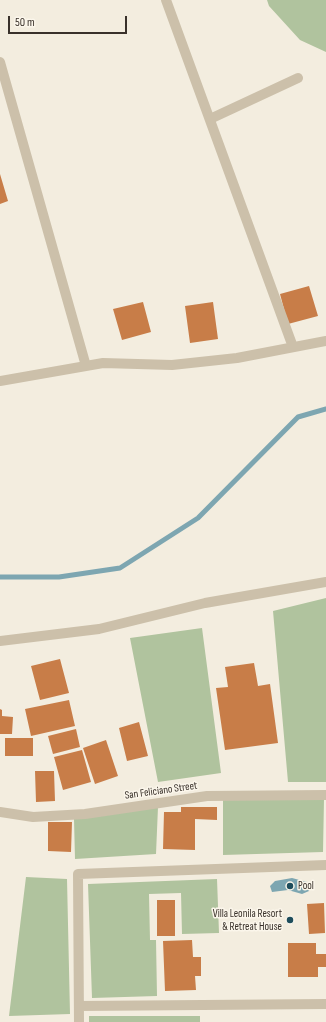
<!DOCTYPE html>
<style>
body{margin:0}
#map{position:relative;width:326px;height:1022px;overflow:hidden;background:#f3eddf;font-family:"Sofia Sans Condensed",sans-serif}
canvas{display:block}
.scale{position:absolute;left:8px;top:16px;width:119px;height:18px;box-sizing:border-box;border:2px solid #39312a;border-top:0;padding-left:5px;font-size:12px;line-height:14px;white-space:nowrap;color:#39312a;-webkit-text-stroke:3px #fbf6eb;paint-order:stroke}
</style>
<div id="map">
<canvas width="326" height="1022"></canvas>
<div class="scale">50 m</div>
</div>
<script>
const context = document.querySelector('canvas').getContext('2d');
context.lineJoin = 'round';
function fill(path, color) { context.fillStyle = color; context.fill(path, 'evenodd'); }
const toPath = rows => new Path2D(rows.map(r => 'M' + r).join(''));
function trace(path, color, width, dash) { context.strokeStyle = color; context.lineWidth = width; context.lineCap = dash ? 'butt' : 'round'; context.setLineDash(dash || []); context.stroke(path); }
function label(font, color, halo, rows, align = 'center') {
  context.font = font + ' "Sofia Sans Condensed",sans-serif'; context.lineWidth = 3; context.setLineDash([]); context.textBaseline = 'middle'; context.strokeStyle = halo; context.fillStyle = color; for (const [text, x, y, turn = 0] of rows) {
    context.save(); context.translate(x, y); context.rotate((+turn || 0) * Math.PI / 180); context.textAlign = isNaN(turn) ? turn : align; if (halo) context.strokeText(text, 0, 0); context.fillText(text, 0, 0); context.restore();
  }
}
const green = toPath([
 [267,0,326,0,326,52,300,40,269,6],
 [326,598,326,782,288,782,273,611],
 [202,628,221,773,158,782,130,638],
 [324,799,323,852,223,855,223,800],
 [158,807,156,854,75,859,74,819],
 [26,877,67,879,70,1014,9,1016],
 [217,879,219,933,182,934,181,893,149,894,150,940,156,940,157,996,92,998,88,884],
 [89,1016,200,1016,200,1022,89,1022]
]);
const water = toPath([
 [292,878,307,882,310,887,309,891,302,894,288,890,272,892,270,886,275,881]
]);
const stream = toPath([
 [0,577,59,577,120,568,198,518,298,417,326,409]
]);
const building = toPath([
 [0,174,8,201,0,204],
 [309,286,318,316,288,324,280,294],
 [143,302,151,332,122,340,113,309],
 [213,302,218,339,190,343,185,306],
 [60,659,69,693,40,700,31,666],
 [254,663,258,686,270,684,278,743,225,750,216,688,228,687,225,667],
 [69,700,75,726,31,736,25,709],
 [0,709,2,710,2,716,13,717,12,734,0,734],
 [139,722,148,756,127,761,119,728],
 [76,729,80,747,53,754,48,736],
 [5,738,33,738,33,756,5,756],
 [106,740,118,776,95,784,83,748],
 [82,750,91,782,63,790,54,757],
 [35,771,54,771,55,801,36,802],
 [181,807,217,807,217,820,195,819,195,850,163,849,164,812,181,812],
 [48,822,72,822,71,852,48,851],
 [157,900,175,900,175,936,157,936],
 [324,903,325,933,309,934,307,904],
 [192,940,193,957,201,957,201,976,195,976,196,990,165,991,163,941],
 [288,943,316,943,316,954,326,954,326,967,318,967,318,977,288,977]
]);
const minor = toPath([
 [166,0,293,347],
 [0,62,86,366],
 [210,119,298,78],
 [0,381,103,363,172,365,237,358,326,341],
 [0,641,99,629,205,603,326,582],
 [0,812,33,817,85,814,207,796,326,795],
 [79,1006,326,1004],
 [79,1022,78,874,326,865]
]);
const markers = [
 [290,886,4,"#1e4d5c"],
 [290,920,4,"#1e4d5c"]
];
const streetNames = [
 ["San Feliciano Street",161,791,-8]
];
const poiNames = [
 ["Pool",298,886],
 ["Villa Leonila Resort",282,914,"right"],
 ["& Retreat House",282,927,"right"]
];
fill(green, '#b0c39e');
fill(water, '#7da6b1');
trace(stream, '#7da6b1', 5);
fill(building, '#c87d48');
trace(minor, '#ccc0aa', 10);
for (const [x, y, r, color] of markers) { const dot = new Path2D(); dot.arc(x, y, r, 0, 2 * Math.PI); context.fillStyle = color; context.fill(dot); trace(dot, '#fbf6eb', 1.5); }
label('11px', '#39312a', '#fbf6eb', streetNames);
label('11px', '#39312a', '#fbf6eb', poiNames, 'left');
</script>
